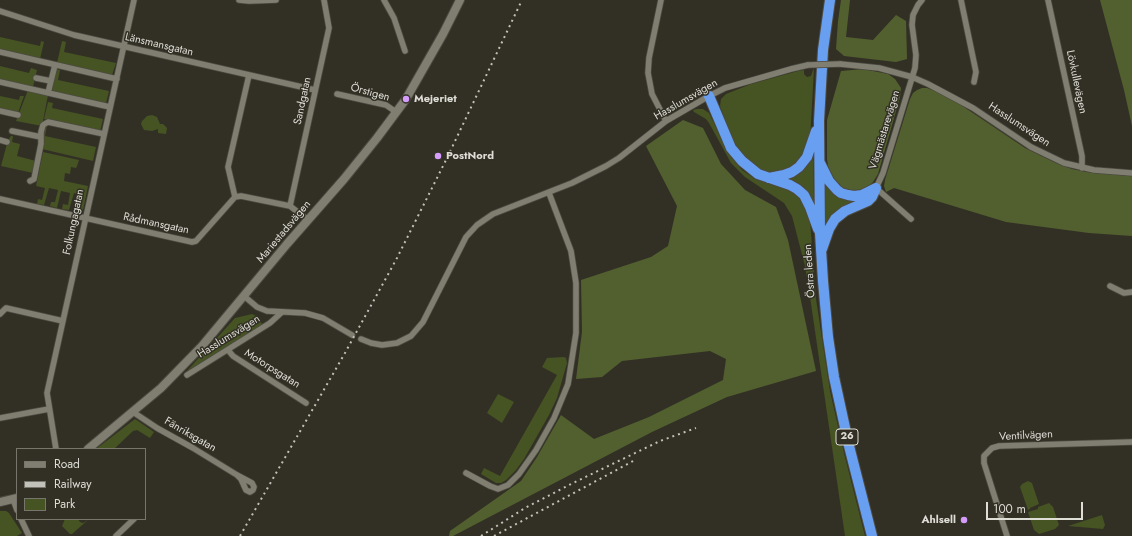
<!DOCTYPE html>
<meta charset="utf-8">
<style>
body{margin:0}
#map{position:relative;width:1132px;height:536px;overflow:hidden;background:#323025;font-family:Jost,sans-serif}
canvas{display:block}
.legend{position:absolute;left:16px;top:448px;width:130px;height:72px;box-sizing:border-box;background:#323025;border:1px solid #77756c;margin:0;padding:5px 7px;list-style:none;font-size:12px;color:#deddd6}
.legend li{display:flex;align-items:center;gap:8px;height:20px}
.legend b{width:20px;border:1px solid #77756c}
.scale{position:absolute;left:986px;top:502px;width:97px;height:18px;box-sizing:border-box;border:2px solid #deddd6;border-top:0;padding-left:5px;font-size:12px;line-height:14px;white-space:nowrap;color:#deddd6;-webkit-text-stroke:3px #323025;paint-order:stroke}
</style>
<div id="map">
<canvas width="1132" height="536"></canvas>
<ul class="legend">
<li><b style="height:5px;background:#807e71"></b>Road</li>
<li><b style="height:5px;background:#c2c1ba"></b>Railway</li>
<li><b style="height:11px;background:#465323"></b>Park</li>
</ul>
<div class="scale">100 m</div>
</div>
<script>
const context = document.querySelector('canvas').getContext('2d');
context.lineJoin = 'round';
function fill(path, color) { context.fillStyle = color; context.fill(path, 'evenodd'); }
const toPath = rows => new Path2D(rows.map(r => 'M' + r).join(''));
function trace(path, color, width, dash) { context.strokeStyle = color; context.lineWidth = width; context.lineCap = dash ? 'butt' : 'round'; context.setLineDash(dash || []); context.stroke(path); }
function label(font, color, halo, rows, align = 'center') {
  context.font = font + ' Jost,sans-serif'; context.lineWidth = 3; context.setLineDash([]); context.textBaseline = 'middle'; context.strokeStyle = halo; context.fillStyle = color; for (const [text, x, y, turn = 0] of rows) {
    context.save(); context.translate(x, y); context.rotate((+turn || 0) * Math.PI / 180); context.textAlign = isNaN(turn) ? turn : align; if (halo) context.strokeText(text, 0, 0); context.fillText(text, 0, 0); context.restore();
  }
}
const green = toPath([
 [0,37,40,46,41,41,44,42,40,59,0,50],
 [62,41,66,42,64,52,116,63,112,75,57,63],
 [0,66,29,73,31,68,37,70,33,87,0,80],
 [57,69,60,70,58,80,109,91,106,103,51,91,55,73],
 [814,69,810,140,801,160,786,172,768,173,759,169,747,160,738,150,728,129,720,106,721,99,726,94,751,84,798,71,804,70,804,74,807,77,811,76,813,70],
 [28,90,48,95,42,126,16,121],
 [0,96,19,100,20,96,24,96,18,113,0,109],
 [48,102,53,103,52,108,103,119,100,131,44,119],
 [697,109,703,109,709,113,729,154,742,170,755,179,789,188,803,201,810,219,816,299,830,391,844,453,865,536,845,536,810,297,805,266,792,216,784,203,745,177,731,163,709,123,706,119,694,112,693,110],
 [152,115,157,117,160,124,163,124,167,128,166,134,158,133,158,129,152,131,144,130,141,124,142,121,147,116],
 [44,126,47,126,45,136,96,147,93,161,42,149,44,138,42,133],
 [11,136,13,136,12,142,20,144,17,156,36,161,33,173,1,166,8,140],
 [813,151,814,205,783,178],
 [43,152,79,160,77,166,76,168,71,167,70,174,65,173,64,181,88,186,83,210,78,212,74,212,75,207,80,207,82,195,74,193,69,210,62,209,63,204,68,205,70,193,61,191,57,208,50,206,51,202,55,202,58,190,49,188,44,205,37,204,38,199,42,200,45,188,36,186],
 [825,179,859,198,825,228,824,184],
 [252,314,260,318,262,325,227,348,186,372,235,318],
 [564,357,566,358,567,363,557,398,549,415,524,459,516,470,506,480,501,483,496,483,481,474,484,468,500,476,557,375,542,367,547,358],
 [498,394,514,402,502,423,487,413],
 [135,419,154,432,150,438,137,430,133,431,114,449,96,449],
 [1028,481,1032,483,1039,504,1030,508,1030,509,1028,510,1020,487,1022,484],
 [1049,503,1053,507,1059,525,1055,529,1039,534,1034,530,1028,512,1038,509,1038,507],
 [0,511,6,511,9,513,22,533,17,536,0,536],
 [1102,515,1105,525,1103,529,1068,526],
 [65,519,78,519,80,522,83,523,88,520,72,534,70,534,62,526]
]);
const forest = toPath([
 [841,0,850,0,846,37,873,40,896,15,906,21,907,59,896,62,844,56,836,49,838,21],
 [1100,0,1132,0,1132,126,1124,90],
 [863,69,888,74,895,79,901,88,900,97,878,174,873,182,867,188,860,192,847,192,834,181,829,171,827,159,827,120,841,71],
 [922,88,927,88,935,91,958,103,1025,148,1056,163,1072,169,1087,172,1132,176,1132,236,1089,233,1006,222,894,188,886,192,884,186,885,180,910,99,913,93,917,90],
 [683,120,703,128,721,164,745,190,776,207,788,240,816,371,727,397,652,432,453,536,449,536,450,531,521,481,537,457,561,415,594,439,649,417,723,380,726,359,710,351,622,361,602,377,576,379,582,332,581,280,651,257,668,246,677,206,646,146]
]);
const street = toPath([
 [239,0,249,1,276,0],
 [384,0,394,18,405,51],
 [661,0,649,58,648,73,652,94,666,121],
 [961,0,976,72,974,82],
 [1048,0,1082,156,1082,168],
 [0,11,74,35,315,90],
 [0,52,117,79],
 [840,64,879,68,912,77,928,84,973,108,1031,147,1064,163,1094,170,1132,173],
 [36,78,51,81],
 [0,82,110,107],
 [48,93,55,65],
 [337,94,386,105,396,112],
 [0,111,18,115],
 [12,131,41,137],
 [0,140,7,142],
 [30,181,34,179,41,144,41,132,43,125,48,122,104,134],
 [235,197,228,167,249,75],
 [0,199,192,242,196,241,235,197,241,196,290,206,308,220],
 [290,206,329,28,324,0],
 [911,219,876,188,883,173,915,68,916,55,912,25,913,15,918,5,922,0],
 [1110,286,1124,293,1132,292],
 [244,296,257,307,267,311,305,313,323,318,352,335],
 [0,314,6,308,63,321],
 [361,339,371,343,382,345,397,343,411,336,423,322,466,237,477,225,493,214,572,183,606,166,619,158,666,121,709,96,725,88,791,69,808,65],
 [228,350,233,356,306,403],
 [187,375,270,323,281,313],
 [133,412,157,428,193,448,237,475,252,483,254,487,253,490,250,492,246,490,241,479,237,475],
 [0,418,49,409],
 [56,449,47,393,134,0],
 [466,473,490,486,498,489,508,485,519,474,536,450,554,418,568,384,576,333,576,283,571,251,549,193],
 [13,499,17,510],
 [21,519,29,536],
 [116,536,134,519],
 [1007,536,984,463,984,456,992,448,999,446,1132,442]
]);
const secondary = toPath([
 [88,449,161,388,202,346,287,244,344,179,377,138,406,99,443,34,460,0],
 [0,502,17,498]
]);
const highway = toPath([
 [830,0,823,50,819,121,820,233,823,281,828,337,834,377,849,446,872,536],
 [709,96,731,148,742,161,758,174,790,185,797,189,804,195,810,207,818,229],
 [820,163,829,181,837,190,841,193,848,195,854,196,862,195,876,188],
 [769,178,784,175,792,172,799,167,807,157,816,131],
 [822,249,829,229,835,219,845,211,868,201,872,197,876,188]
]);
const rail = toPath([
 [240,536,345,353,397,258,447,158,522,0],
 [481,536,525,508,571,484,660,441,696,428],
 [494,536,635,460]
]);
const streetBridge = toPath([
 [808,65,840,64]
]);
const markers = [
 [406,99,4,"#d59cfb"],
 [438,156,4,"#d59cfb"],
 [964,520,4,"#d59cfb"]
];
const shields = [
 [847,437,22]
];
const shieldNames = [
 ["26",847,437]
];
const streetNames = [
 ["Länsmansgatan",159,45,13],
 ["Lövkullevägen",1076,82,78],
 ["Örstigen",370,93,15],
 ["Hasslumsvägen",686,100,-30],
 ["Sandgatan",303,101,-78],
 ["Hasslumsvägen",1019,125,33],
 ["Vägmästarevägen",885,130,-73],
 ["Folkungagatan",74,222,-78],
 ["Rådmansgatan",156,224,12],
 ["Mariestadsvägen",284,232,-50],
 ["Östra leden",810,271,-94],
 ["Hasslumsvägen",229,337,-32],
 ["Motorpsgatan",272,369,32],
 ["Fänriksgatan",190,435,30],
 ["Ventilvägen",1026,436,-3]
];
const poiNames = [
 ["Mejeriet",414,99],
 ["PostNord",446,156],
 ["Ahlsell",956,520,"right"]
];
fill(green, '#465323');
fill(forest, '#52602f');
trace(street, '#4d4b42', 7);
trace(secondary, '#4d4b42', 10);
trace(highway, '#4d4b42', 12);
trace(street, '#807e71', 5.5);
trace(secondary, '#807e71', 8);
trace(highway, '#699ff0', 10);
trace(rail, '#c2c1ba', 2, [2, 4]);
trace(streetBridge, '#4d4b42', 7, []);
trace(streetBridge, '#807e71', 5.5);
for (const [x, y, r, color] of markers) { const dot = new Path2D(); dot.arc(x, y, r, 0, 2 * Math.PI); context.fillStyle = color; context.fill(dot); trace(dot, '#323025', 1.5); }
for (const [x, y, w] of shields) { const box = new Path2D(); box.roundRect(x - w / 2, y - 8, w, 16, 3); context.fillStyle = '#323025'; context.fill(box); trace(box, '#deddd6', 1); }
label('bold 10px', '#deddd6', null, shieldNames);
label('11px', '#deddd6', '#323025', streetNames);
label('bold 11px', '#deddd6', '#323025', poiNames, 'left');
</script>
